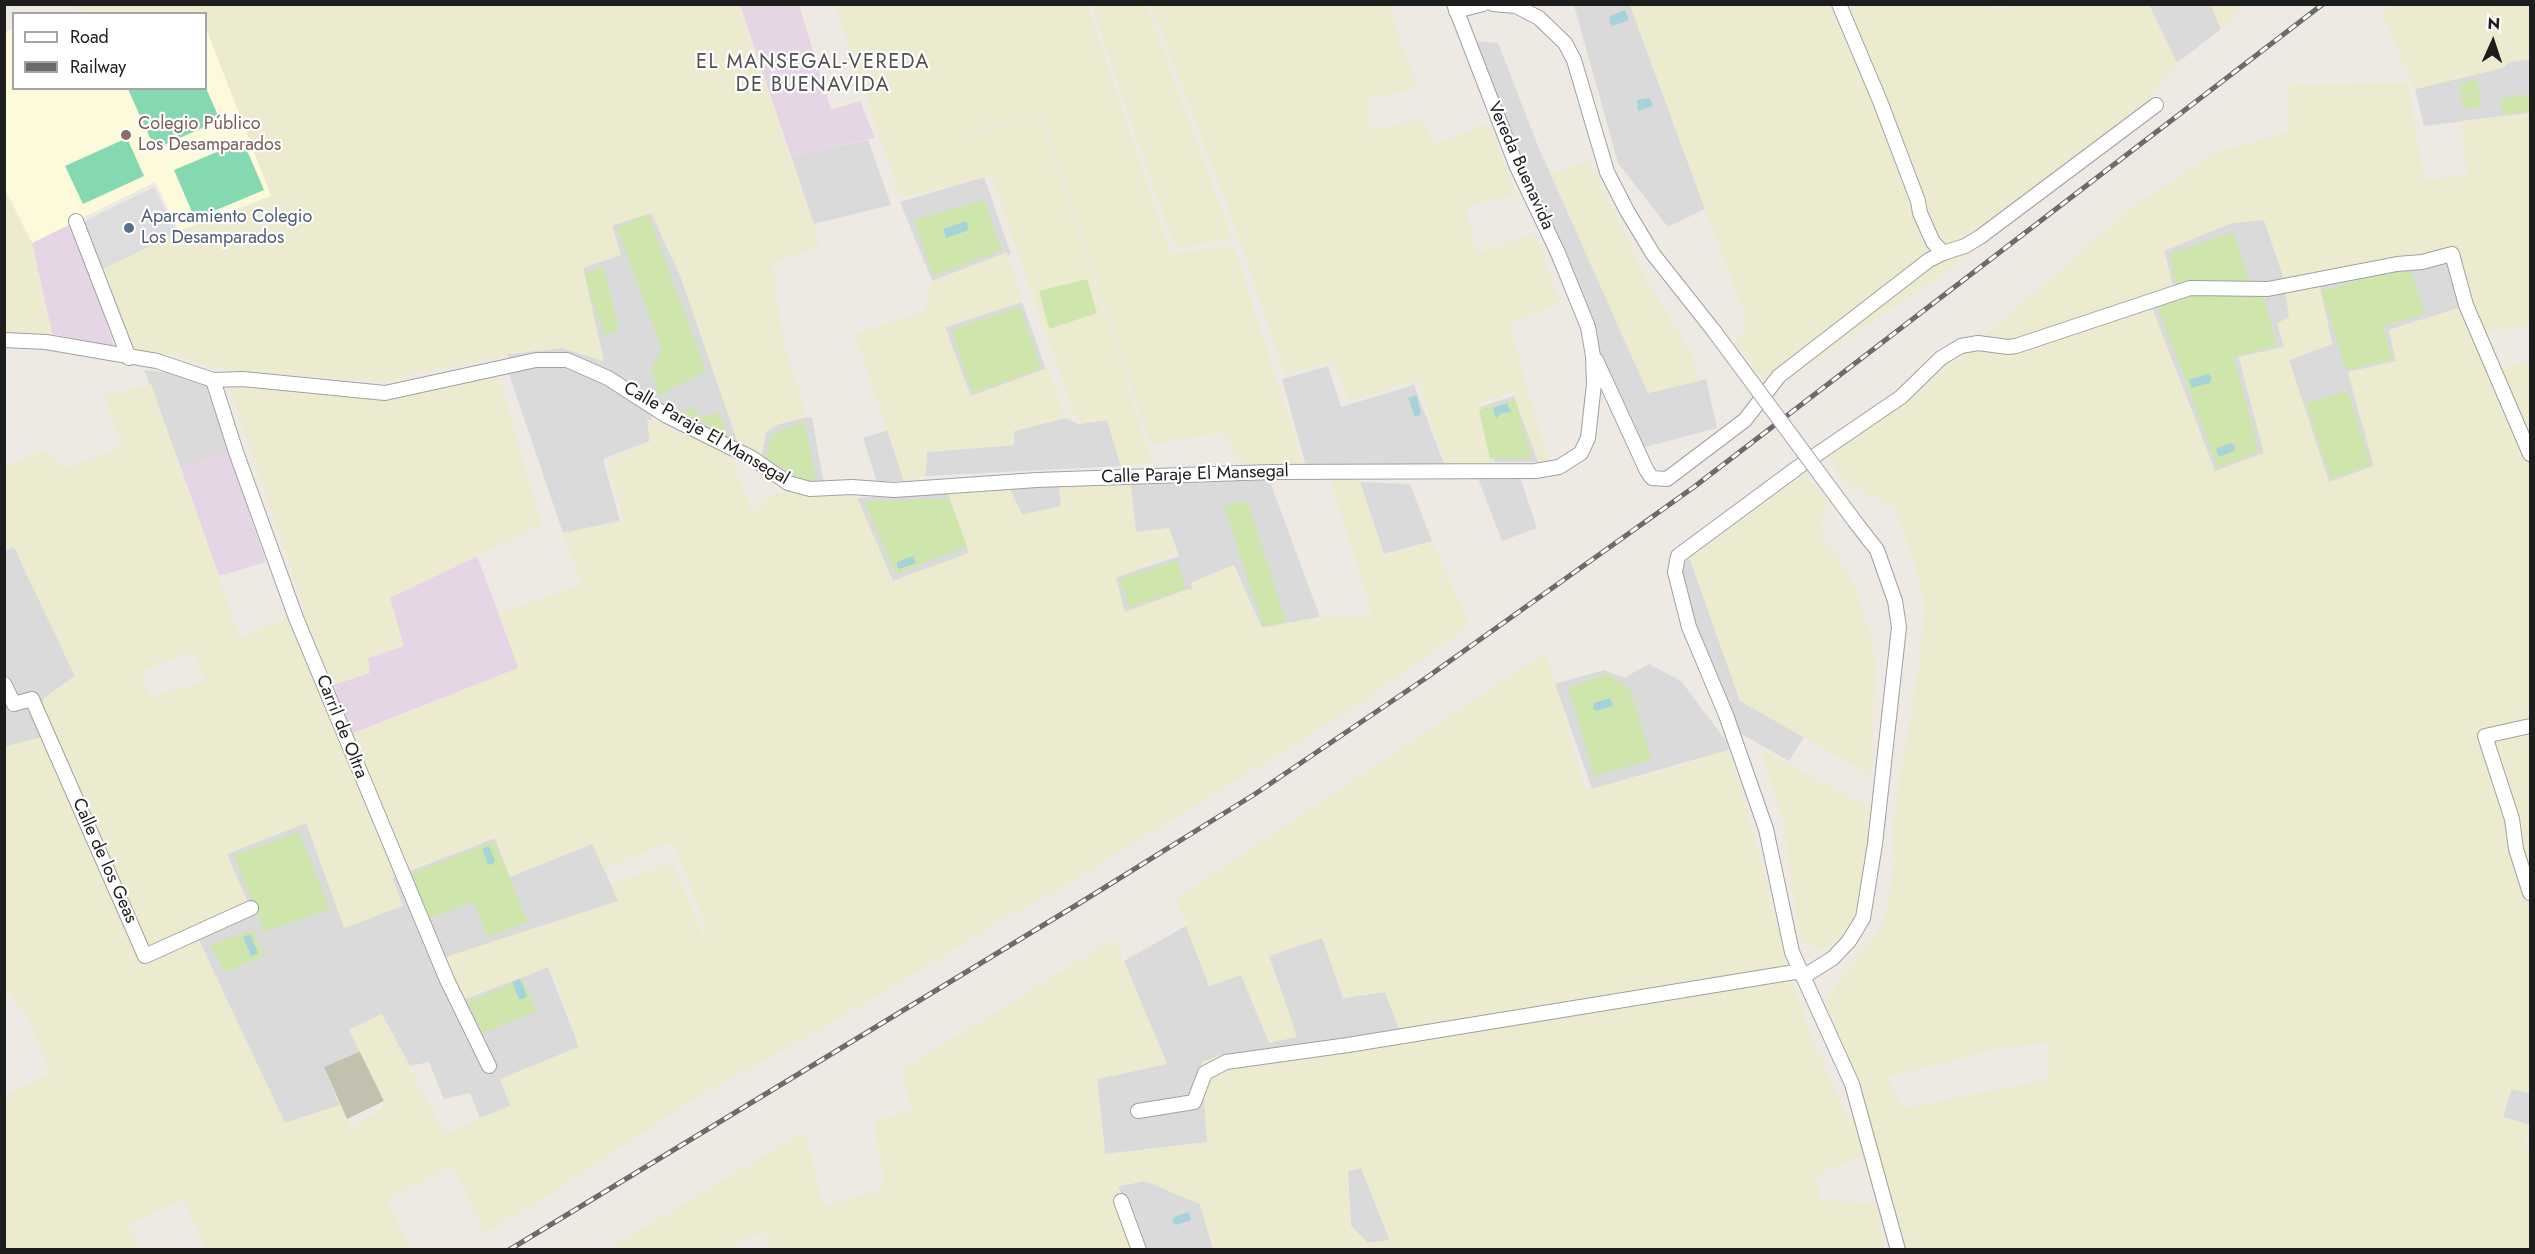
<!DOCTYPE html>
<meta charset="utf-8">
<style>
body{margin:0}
#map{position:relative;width:2535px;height:1254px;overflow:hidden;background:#eee9e3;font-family:Jost,sans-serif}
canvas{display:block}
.frame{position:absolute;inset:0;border:6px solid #1d1d1d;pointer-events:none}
.legend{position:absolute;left:12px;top:12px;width:195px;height:78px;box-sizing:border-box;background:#fff;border:2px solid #a5a5a5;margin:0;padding:8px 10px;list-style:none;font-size:18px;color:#1d1d1d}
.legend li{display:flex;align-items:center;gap:12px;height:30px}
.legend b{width:30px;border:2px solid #a5a5a5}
.north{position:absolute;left:2463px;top:12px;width:60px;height:60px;-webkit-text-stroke:4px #fff;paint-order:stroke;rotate:3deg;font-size:16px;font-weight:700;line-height:24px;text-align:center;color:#1d1d1d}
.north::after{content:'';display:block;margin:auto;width:21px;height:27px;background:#1d1d1d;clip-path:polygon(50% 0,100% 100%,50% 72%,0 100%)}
</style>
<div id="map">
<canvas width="2535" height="1254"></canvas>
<div class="frame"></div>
<ul class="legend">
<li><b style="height:8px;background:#fff"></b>Road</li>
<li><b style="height:8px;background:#6b6b6b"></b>Railway</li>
</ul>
<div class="north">N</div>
</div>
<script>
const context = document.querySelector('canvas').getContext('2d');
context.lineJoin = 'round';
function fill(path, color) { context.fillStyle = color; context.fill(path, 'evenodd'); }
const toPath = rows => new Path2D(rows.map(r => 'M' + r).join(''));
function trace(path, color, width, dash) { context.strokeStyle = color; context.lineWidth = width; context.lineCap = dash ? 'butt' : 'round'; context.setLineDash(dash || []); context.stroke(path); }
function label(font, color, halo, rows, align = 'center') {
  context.font = font + ' Jost,sans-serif'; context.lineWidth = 4.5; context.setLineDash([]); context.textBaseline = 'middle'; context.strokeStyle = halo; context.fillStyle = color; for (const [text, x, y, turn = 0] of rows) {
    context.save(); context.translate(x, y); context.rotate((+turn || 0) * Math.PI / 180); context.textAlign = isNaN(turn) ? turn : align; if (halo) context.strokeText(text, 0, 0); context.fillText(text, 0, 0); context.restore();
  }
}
const residential = toPath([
 [1574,5,1630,5,1705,209,1668,227,1618,163],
 [2149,5,2211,5,2221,29,2177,63],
 [1461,40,1498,43,1538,146,1648,393,1706,379,1717,428,1634,450,1488,113],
 [2530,59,2530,113,2424,126,2415,89,2502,68,2510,62],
 [868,140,891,205,814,224,791,156],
 [984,177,1011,254,932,281,900,202],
 [651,213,680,275,739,445,653,401,650,441,603,459,621,525,563,533,509,374,508,354,562,348,603,361,583,268,611,226],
 [2264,220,2282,273,2290,316,2284,347,2239,357,2264,454,2215,471,2150,303,2174,290,2164,251,2231,223],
 [2450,258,2465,306,2389,330,2396,361,2348,373,2374,467,2329,482,2289,360,2332,344,2318,281],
 [1022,302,1046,369,968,399,945,327],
 [1328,366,1341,407,1414,385,1445,466,1306,467,1282,379],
 [144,370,181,374,205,382,229,452,181,468],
 [1516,395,1538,462,1494,462,1480,407],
 [807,417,812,418,824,484,813,485,794,480,761,457,766,432,779,424],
 [1065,418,1078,424,1107,420,1121,466,925,476,927,452,1014,445,1014,431],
 [889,430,904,481,877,482,863,438],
 [1520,477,1537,528,1502,541,1478,478],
 [1130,479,1269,479,1320,617,1262,628,1234,565,1191,583,1193,590,1125,613,1113,578,1179,556,1169,528,1136,533],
 [1360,482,1410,484,1432,541,1384,554],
 [1055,483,1059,488,1062,506,1022,515,1009,487],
 [948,493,969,553,893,581,857,498],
 [14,547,75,676,43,699,43,737,5,747,5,551],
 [1690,559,1740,701,1804,737,1789,761,1736,731,1699,646,1678,564],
 [1649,664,1681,681,1727,742,1728,750,1592,789,1555,684,1604,670,1624,678],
 [306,823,392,878,495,838,510,877,592,844,619,901,445,959,463,1000,548,967,579,1047,500,1079,511,1106,480,1118,470,1093,444,1099,429,1062,410,1066,382,1014,349,1030,361,1051,324,1067,340,1105,285,1123,196,936,227,854],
 [1186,926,1209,986,1241,974,1297,1037,1269,956,1322,937,1343,998,1385,992,1400,1032,1222,1055,1202,1062,1208,1143,1105,1154,1097,1079,1167,1064,1124,961],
 [2511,1089,2530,1093,2530,1125,2503,1117],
 [1362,1168,1390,1240,1368,1243,1351,1226,1348,1171],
 [1146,1181,1200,1204,1213,1249,1144,1249,1118,1186]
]);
const industrial = toPath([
 [740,5,799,5,831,110,860,101,875,138,791,156],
 [74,222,114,347,52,334,32,243],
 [229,452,266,562,219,576,181,468],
 [477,556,519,668,351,734,333,684,370,673,368,658,389,598]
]);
const education = toPath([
 [13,28,14,88,206,88,206,28,272,196,179,231,155,182,32,243,5,189,5,33]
]);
const construction = toPath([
 [361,1051,384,1101,347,1119,324,1067]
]);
const farmland = toPath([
 [1997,4,1998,6,1991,9,2000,10,2016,4,2149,5,2177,63,2160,81,2148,105,2123,129,1948,270,1782,382,1770,386,1735,343,1748,322,1705,209,1630,5],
 [2395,4,2530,5,2530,59,2510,62,2502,68,2415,89,2382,13],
 [74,5,740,5,820,246,772,264,783,340,807,417,779,424,766,432,761,457,738,443,680,275,651,213,612,225,621,255,583,268,604,361,562,348,509,354,466,365,416,372,391,382,242,372,202,365,176,355,136,354,103,269,179,231,271,196,206,28,206,14,79,13],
 [835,5,1087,5,1171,254,1234,246,1303,465,1241,465,1224,432,1151,445,1041,115,971,131,972,134,1039,117,1153,463,1121,466,1107,420,1078,424,991,176,901,198],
 [1091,5,1147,5,1232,239,1175,248],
 [1151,5,1388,5,1418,88,1368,99,1370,131,1423,118,1435,144,1489,123,1516,194,1465,207,1476,254,1535,233,1560,303,1509,324,1549,463,1539,465,1512,391,1480,403,1493,465,1446,466,1418,380,1349,400,1332,361,1285,375,1229,210],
 [2211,5,2243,5,2221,29],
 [2408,83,2424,180,2467,175,2461,121,2530,113,2530,325,2474,334,2486,374,2530,360,2530,1093,2511,1089,2503,1117,2530,1125,2530,1130,2523,1145,2530,1148,2530,1249,1902,1249,1864,1154,1817,1175,1820,1200,1875,1204,1885,1249,1213,1249,1200,1204,1145,1181,1118,1186,1139,1249,771,1250,767,1231,734,1245,735,1249,607,1250,805,1131,824,1206,885,1188,874,1120,912,1112,902,1070,1114,939,1167,1064,1097,1079,1105,1154,1207,1142,1201,1062,1222,1055,1400,1031,1385,992,1343,998,1322,938,1269,956,1297,1037,1269,1043,1241,975,1209,986,1176,898,1546,653,1585,790,1660,772,1728,750,1739,781,1788,966,1810,1035,1851,1124,1858,1084,1825,1002,1885,921,1894,862,1893,822,1918,671,1925,606,1912,554,1893,506,1847,484,1828,457,1967,352,2136,204,2218,152,2288,132,2290,85],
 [2264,220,2282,273,2289,316,2277,324,2284,347,2239,357,2264,453,2215,471,2150,303,2174,290,2164,251,2231,223],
 [2451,258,2465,306,2389,330,2396,361,2348,372,2374,466,2329,482,2289,360,2332,344,2319,281],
 [2049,1043,2048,1079,1903,1108,1887,1077,2000,1048],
 [1361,1168,1389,1239,1389,1240,1368,1243,1351,1226,1348,1171],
 [1589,161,1648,282,1693,357,1699,381,1648,393,1551,174],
 [4,189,32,243,52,334,5,334],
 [1007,252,1023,301,945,327,971,396,1047,368,1065,418,1014,431,1014,445,927,452,925,476,904,481,855,334,924,312,932,281],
 [499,377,542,525,390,598,404,646,368,658,370,673,333,685,352,734,518,668,499,614,582,584,563,533,624,520,607,461,650,442,647,419,729,453,752,512,776,492,857,498,893,581,969,553,948,493,1009,487,1022,515,1061,506,1059,488,1130,479,1136,532,1169,528,1176,553,1116,578,1125,612,1188,589,1193,590,1191,583,1234,565,1260,628,1320,617,1373,614,1330,479,1360,482,1384,557,1432,541,1470,625,1354,708,1047,896,995,923,935,961,819,1030,697,1097,549,1195,484,1233,453,1166,387,1199,411,1249,205,1249,184,1199,128,1225,140,1249,5,1249,5,1095,51,1074,26,1013,5,987,4,747,43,737,43,699,75,676,14,547,5,551,5,466,46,450,62,469,122,448,105,396,151,384,240,638,305,610,229,386,387,399],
 [194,651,205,681,150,697,140,672],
 [306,823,344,928,403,906,392,877,495,838,510,877,592,844,604,868,673,841,708,933,703,936,673,862,611,884,618,901,445,957,463,1000,551,966,579,1047,500,1079,511,1106,480,1118,445,1135,382,1014,349,1030,384,1101,393,1103,351,1128,340,1105,285,1123,197,936,251,909,227,854],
 [1804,475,1828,502,1821,522,1823,540,1841,562,1854,584,1870,631,1876,665,1870,775,1740,701,1690,559],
 [1761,749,1868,807,1871,835,1858,912,1843,938,1819,950,1800,940,1783,820]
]);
const grass = toPath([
 [2477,79,2481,107,2463,109,2460,84],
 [2530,94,2530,111,2503,115,2500,99],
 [984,200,1002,250,933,276,914,220],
 [648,214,706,371,659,396,651,367,662,349,617,228],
 [2233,232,2251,284,2259,282,2277,345,2234,357,2259,452,2218,467,2157,306,2179,297,2169,254],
 [604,267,619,330,604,335,584,273],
 [2401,268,2411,269,2424,314,2383,327,2393,359,2346,370,2321,291],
 [1087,279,1097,313,1049,329,1039,291],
 [1020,307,1041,368,973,393,951,330],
 [2348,391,2371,465,2331,479,2306,403],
 [1515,400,1532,458,1490,459,1479,410],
 [693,407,699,418,718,412,730,436,682,412],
 [796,424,805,424,816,481,804,479,788,473,766,457,769,440,773,434],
 [949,499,967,546,896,574,864,501],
 [1248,502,1286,622,1263,626,1224,505],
 [1177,560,1186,589,1129,607,1120,579],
 [1607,674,1630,689,1652,760,1594,776,1568,687],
 [299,832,330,909,264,932,234,855],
 [494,841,528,922,488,937,473,902,429,918,411,874],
 [252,930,265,955,225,972,210,945],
 [523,979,536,1011,482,1034,468,1002]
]);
const pitch = toPath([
 [206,88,220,120,155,149,128,89],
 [127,138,144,176,83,204,65,166],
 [243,141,264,190,195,219,174,170]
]);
const parking = toPath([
 [154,187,177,233,103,269,81,223]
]);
const water = toPath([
 [1625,10,1629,20,1613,26,1609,23,1610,16],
 [1650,98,1653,106,1638,111,1637,100],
 [966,221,969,230,946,238,943,229],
 [2208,374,2212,377,2210,383,2191,388,2189,380],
 [1416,395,1421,411,1420,415,1415,417,1408,398],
 [1507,403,1511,412,1502,413,1496,418,1493,408],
 [2231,443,2235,446,2234,451,2219,457,2216,449],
 [913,556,916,563,900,569,897,567,897,562],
 [1610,698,1613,706,1597,711,1593,709,1594,703],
 [489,846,495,862,491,865,488,864,482,849],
 [250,934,258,953,251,956,243,937],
 [520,979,527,996,523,999,519,999,512,982],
 [1188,1212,1191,1220,1176,1225,1172,1222,1174,1217]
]);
const minor = toPath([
 [1493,4,1516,6,1539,18,1565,43,1574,60,1607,172,1627,211,1653,254,1714,331],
 [1839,4,1880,101,1918,201,1920,213,1933,242,1943,253,1965,246,1980,237,2156,105],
 [1456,11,1483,4],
 [76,221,129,358],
 [4,340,46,342,157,361,213,380,243,379,385,393,536,360,567,360,608,378,667,416,752,458,788,483,810,489,852,487,894,490,1037,480,1272,472,1535,471,1559,467,1581,453,1588,438,1594,384,1593,356,1588,327,1558,253,1517,167,1454,4],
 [1596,360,1647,471,1652,478,1667,479,1745,420,1779,376,1929,260,1943,253],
 [213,380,236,452,296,618,447,980,489,1066],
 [4,684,14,704,32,699,145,956,251,908],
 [2530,726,2485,736,2512,819,2516,849,2530,893],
 [1803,977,1833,958,1849,941,1863,918,1875,844,1899,627,1895,601,1877,550,1856,523],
 [1138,1111,1194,1102,1205,1073,1226,1062,1348,1045,1801,971],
 [1121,1201,1139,1250],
 [1898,1250,1852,1084,1792,952,1766,829,1726,715,1689,627,1675,572,1678,556,1797,468,1901,397,1941,358,1961,346,1978,343,2008,347,2016,346,2190,288,2268,289,2397,264,2422,262,2452,254,2466,305,2530,454]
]);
const rail = toPath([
 [509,1250,1083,901,1255,794,1426,678,1694,487,2323,4]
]);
const minorBridge = toPath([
 [1714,331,1856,523]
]);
const markers = [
 [126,135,6,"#8d6e63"],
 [129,228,6,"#5c6f8a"]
];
const educationNames = [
 ["Colegio Público",138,125],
 ["Los Desamparados",138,146]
];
const streetNames = [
 ["Vereda Buenavida",1520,166,66],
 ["Calle Paraje El Mansegal",706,434,30],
 ["Calle Paraje El Mansegal",1195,475,-2],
 ["Carril de Oltra",341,727,68],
 ["Calle de los Geas",104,861,66]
];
const serviceNames = [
 ["Aparcamiento Colegio",141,218],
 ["Los Desamparados",141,239]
];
const neighbourhoodNames = [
 ["EL MANSEGAL-VEREDA",813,63],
 ["DE BUENAVIDA",813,86]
];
fill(residential, '#dbdada');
fill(industrial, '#e6d5e5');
fill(education, '#fdfadc');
fill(construction, '#c2c0af');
fill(farmland, '#ecebcf');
fill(grass, '#cee6ab');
fill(pitch, '#84d9b0');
fill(parking, '#ddd');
fill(water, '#a5d3d9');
trace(minor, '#a1a1a1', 16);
trace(minor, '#fff', 14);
trace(rail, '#6b6b6b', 5);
trace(rail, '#fff', 3, [9]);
trace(minorBridge, '#a1a1a1', 16, []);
trace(minorBridge, '#fff', 14);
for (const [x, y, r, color] of markers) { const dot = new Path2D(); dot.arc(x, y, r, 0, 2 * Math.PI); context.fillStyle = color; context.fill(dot); trace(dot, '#fff', 2); }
label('18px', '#785e54', '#fff', educationNames, 'left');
label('18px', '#1d1d1d', '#fff', streetNames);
label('18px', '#4e5e75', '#fff', serviceNames, 'left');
context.letterSpacing = '1.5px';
label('20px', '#505050', '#fff', neighbourhoodNames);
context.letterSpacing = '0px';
</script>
